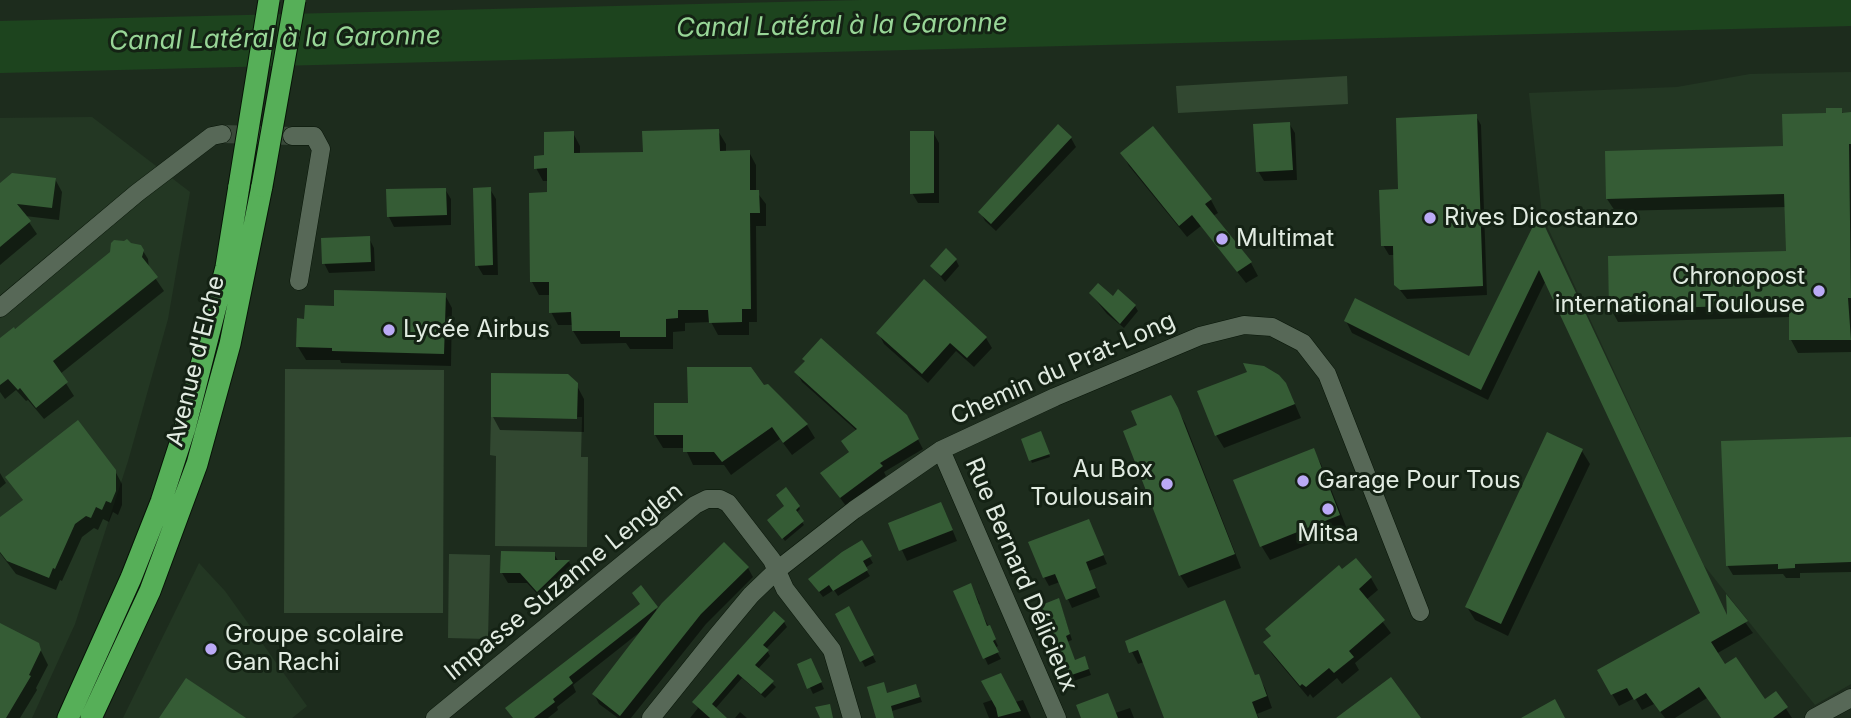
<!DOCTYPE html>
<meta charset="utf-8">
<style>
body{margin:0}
canvas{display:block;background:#1d2c1d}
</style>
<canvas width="1851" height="718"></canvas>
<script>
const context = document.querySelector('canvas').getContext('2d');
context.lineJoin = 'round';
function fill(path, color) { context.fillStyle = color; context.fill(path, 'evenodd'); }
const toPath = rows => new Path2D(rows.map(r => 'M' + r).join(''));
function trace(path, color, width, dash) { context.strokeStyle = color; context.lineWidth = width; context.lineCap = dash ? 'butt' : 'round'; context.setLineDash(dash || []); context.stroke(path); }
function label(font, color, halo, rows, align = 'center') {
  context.font = font + ' Inter,sans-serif'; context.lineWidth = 6; context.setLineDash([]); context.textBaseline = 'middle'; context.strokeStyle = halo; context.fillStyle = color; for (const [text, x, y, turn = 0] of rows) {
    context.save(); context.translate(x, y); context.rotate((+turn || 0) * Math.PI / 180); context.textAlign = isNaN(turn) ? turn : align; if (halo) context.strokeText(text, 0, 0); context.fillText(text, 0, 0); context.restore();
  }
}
const built = toPath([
 [1851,72,1851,684,1815,705,1703,564,1542,215,1529,93,1677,87,1750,74],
 [92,117,190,192,168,319,128,461,75,624,32,718,0,718,0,118],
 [199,563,225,591,307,706,292,718,123,718]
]);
const green = toPath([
 [1347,76,1348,104,1178,113,1176,86],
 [285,369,444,370,443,613,284,613],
 [491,417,582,417,581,457,588,457,587,547,495,546,496,456,490,455],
 [449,554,490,555,488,639,448,638]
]);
const water = toPath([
 [862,0,1851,0,1851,26,0,73,0,21]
]);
const shadow = toPath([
 [1841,110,1843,114,1851,114,1851,352,1798,353,1791,340,1790,317,1618,322,1611,309,1788,252,1786,207,1615,211,1607,199,1785,147,1828,115],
 [1476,116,1481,125,1487,295,1407,299,1396,285,1395,255,1389,255,1383,245,1400,191],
 [1289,123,1295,133,1297,180,1264,181,1258,171],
 [718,131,726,144,726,152,749,152,756,165,756,191,766,204,766,226,756,226,757,322,749,322,749,335,718,335,711,322,685,323,685,331,673,332,673,349,630,349,626,343,581,344,573,331,573,325,558,325,551,312,550,295,539,295,532,282,549,194,549,181,543,181,536,168,573,133,580,146,580,155,645,154],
 [933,132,939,143,939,203,918,203,912,193],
 [1071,138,1076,147,996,231,985,221,981,213],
 [1122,153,1211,200,1218,213,1213,216,1251,263,1258,276,1246,283,1201,226,1187,237,1129,166],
 [55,179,62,192,59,220,25,216,37,234,0,265,0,186],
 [445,189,451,199,451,225,394,227,389,217],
 [490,189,496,199,498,275,483,275,477,265],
 [1539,218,1729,621,1728,599,1753,633,1716,654,1724,667,1764,701,1776,693,1792,718,1721,718,1707,698,1675,718,1665,718,1654,704,1642,710,1635,698,1619,706,1599,671,1702,614,1546,280,1488,400,1352,333,1346,321,1470,358],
 [369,238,374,248,375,271,329,273,324,263],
 [130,245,140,246,148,259,149,269,164,291,60,374,74,396,44,419,28,400,26,401,16,390,5,399,0,392,0,340],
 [956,260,959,266,945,282,932,266],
 [1091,294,1135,306,1138,311,1124,328,1107,314],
 [445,295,452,308,451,366,341,363,340,360,306,360,298,347,335,308],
 [879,334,986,338,992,348,974,367,956,351,928,383,884,344],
 [797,373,911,426,923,449,884,472,886,476,846,506,822,474,850,453,857,431,802,382],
 [576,384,584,399,584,432,500,430,493,417],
 [768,386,807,425,815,438,792,455,780,439,731,475,724,465,693,465,685,448,663,448,655,435],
 [1291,395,1301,418,1224,448,1216,435],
 [1170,397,1185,423,1241,568,1188,588,1180,575,1139,426],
 [1042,435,1050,457,1032,463,1023,440],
 [1851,438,1851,572,1800,573,1800,578,1786,578,1783,574,1733,575,1727,565],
 [1313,450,1321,464,1347,529,1270,560,1262,547,1236,481],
 [1582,451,1590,464,1508,636,1475,620,1467,607],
 [115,471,122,484,122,505,118,515,113,512,109,522,103,519,98,530,94,528,82,537,62,581,60,580,56,590,16,574,0,553,0,519,24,501,15,489],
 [0,473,6,483,0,488],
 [786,507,799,507,800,509,796,513,804,525,785,541,771,523],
 [946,514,957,541,907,561,890,524],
 [1089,521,1107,564,1089,571,1100,597,1072,608,1060,582,1049,586,1044,577],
 [861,543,873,563,865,568,870,576,838,596,834,590,823,597,814,585],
 [554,554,559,562,569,562,575,571,543,600,527,583,508,583,502,573],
 [748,568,753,577,706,624,631,718,618,718,599,704,594,694,640,632,573,685,576,692,557,707,558,710,548,718,513,718,642,605,641,588,658,612],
 [1342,572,1371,578,1378,590,1366,600,1391,633,1355,663,1359,670,1342,684,1337,678,1313,698,1310,694,1308,697,1272,654,1265,642],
 [971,585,980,604,978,605,998,646,995,648,1001,659,988,665,955,592],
 [1224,603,1256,677,1258,676,1265,688,1272,708,1257,714,1259,718,1166,718,1144,662,1138,664,1127,642],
 [1061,606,1072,640,1067,642,1075,662,1087,664,1091,675,1062,685,1053,662,1059,660,1048,631,1047,632,1043,627],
 [848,608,876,662,865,667,837,614],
 [784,622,787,627,766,649,770,656,758,669,776,687,765,698,742,678,715,709,724,718,690,718,698,708,694,702],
 [0,625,38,645,48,665,36,688,37,690,20,718,0,718],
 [799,665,814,666,824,689,813,694],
 [918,691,922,702,892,711,894,718,878,718,887,694],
 [992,700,1015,702,1023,700,1031,718,989,718,983,703],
 [1130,708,1134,718,1083,718,1115,713],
 [740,712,747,718,735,718]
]);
const building = toPath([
 [1826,108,1842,108,1842,113,1851,112,1851,144,1849,144,1851,298,1848,298,1851,340,1789,340,1789,304,1609,310,1608,256,1786,251,1784,194,1606,199,1605,151,1783,146,1782,114,1826,113],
 [1477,114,1483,286,1400,290,1394,285,1393,246,1381,246,1379,190,1398,189,1396,118],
 [1290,122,1293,170,1256,172,1253,124],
 [1058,124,1072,137,991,224,978,212],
 [1153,126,1212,199,1205,204,1252,262,1237,272,1192,215,1179,226,1120,153],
 [719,129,720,151,750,150,750,190,759,190,760,213,750,213,751,309,742,309,742,322,709,323,708,310,678,310,678,318,666,319,666,337,620,337,620,331,572,331,571,312,549,313,549,282,530,282,529,193,547,192,547,168,534,169,534,156,544,155,544,132,574,131,574,153,643,152,642,131],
 [910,131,934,131,934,193,910,194],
 [12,173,56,178,52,208,17,204,31,221,0,247,0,183],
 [491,187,493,265,475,266,473,188],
 [446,188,447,215,387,217,386,189],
 [1539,214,1727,615,1726,594,1748,621,1711,642,1725,664,1736,657,1765,699,1776,691,1788,707,1773,718,1721,718,1699,687,1660,712,1646,693,1634,700,1627,688,1611,695,1597,670,1700,613,1539,270,1481,390,1344,321,1355,298,1469,356],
 [370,236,371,262,322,264,321,238],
 [127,239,131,243,141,245,144,250,142,257,158,277,53,361,68,382,36,408,20,388,18,390,8,379,0,385,0,338,14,327,15,329,110,252,111,243,114,240,124,241],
 [946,248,957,259,941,276,930,266],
 [924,279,987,337,967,358,950,343,922,374,876,333],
 [1098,283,1113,296,1118,289,1136,305,1120,324,1089,293],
 [334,290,446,293,444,354,332,351,332,348,296,347,297,318,304,319,305,305,334,306],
 [821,338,907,415,919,439,880,463,883,466,840,498,820,473,849,452,841,441,857,429,794,372,805,361,802,359],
 [1243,363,1264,366,1279,375,1286,383,1295,404,1215,436,1197,391,1247,372],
 [687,367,751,367,764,385,768,384,808,424,783,443,772,427,722,462,714,452,683,452,683,435,654,435,654,403,688,403],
 [491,373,568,374,578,383,577,419,491,417],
 [1171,395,1178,408,1235,554,1179,576,1123,431,1137,425,1131,411],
 [78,420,116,470,116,491,111,503,106,501,102,510,96,507,91,518,86,516,75,524,55,569,53,568,49,578,7,561,0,552,0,517,23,500,5,477],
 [1041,431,1050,454,1029,461,1021,439],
 [1547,432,1583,449,1501,624,1465,607],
 [1851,437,1851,562,1795,564,1795,568,1778,569,1778,564,1726,566,1721,441],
 [1314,448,1340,515,1260,547,1233,480],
 [786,487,800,506,796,510,804,521,782,539,767,520,784,506,776,495],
 [941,502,953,530,899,551,888,523],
 [1089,519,1104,555,1086,562,1096,588,1066,600,1055,574,1043,578,1028,542],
 [862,540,872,556,863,561,868,570,833,591,829,585,819,592,808,579,842,552],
 [724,542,749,567,701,614,620,716,592,694,662,603],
 [501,551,555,552,555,560,570,560,537,592,520,573,500,573],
 [1356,558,1372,577,1359,589,1385,620,1349,651,1354,657,1334,673,1329,668,1306,687,1302,684,1300,686,1263,642,1271,636,1265,629,1339,565,1342,569],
 [971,583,987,626,990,625,996,639,993,641,999,652,983,659,953,591],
 [641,585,658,607,569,677,573,683,553,699,555,702,534,718,513,718,505,708,640,604,632,593],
 [1059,598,1070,634,1066,636,1075,660,1085,656,1089,669,1057,680,1051,661,1057,659,1045,626,1042,628,1034,608],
 [1225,600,1255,675,1259,674,1267,696,1252,702,1258,718,1164,718,1138,650,1129,653,1125,641],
 [849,606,874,655,860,662,835,614],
 [774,611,785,621,763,645,769,650,755,665,774,681,761,694,738,674,712,704,727,718,710,718,692,702],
 [0,623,39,643,41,650,29,675,31,676,6,718,0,718],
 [811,658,822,682,807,689,797,664],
 [1001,673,1021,711,998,717,996,708,981,681],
 [1391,677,1421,718,1336,718],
 [186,678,246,718,159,718],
 [884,682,887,693,916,684,920,697,891,706,894,718,876,718,867,687],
 [1108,693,1118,718,1081,718,1076,705],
 [1555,699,1565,718,1521,718],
 [830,704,833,718,820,718,815,707]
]);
const minorTunnel = toPath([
 [222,134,292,136]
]);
const minor = toPath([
 [292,136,314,136,321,149,299,281],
 [0,308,137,193,212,136,222,134],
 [941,450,1057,718],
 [435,718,695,505,707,499,720,499,728,503,772,560,785,589,832,650,852,718],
 [651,718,716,637,751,595,776,571,854,510,941,450,1055,397,1200,336,1244,325,1272,327,1303,343,1327,374,1420,612],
 [1814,718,1851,698]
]);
const highway = toPath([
 [68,718,131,578,161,502,185,428,226,267,239,186],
 [91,718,150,591,197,464,230,344,262,186]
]);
const highwayBridge = toPath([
 [239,186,269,0],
 [262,186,295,0]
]);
const markers = [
 [1430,218,7,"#bbaaf6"],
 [1222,239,7,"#bbaaf6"],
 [1819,291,7,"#bbaaf6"],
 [389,330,7,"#bbaaf6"],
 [1303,481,7,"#bbaaf6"],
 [1167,484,7,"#bbaaf6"],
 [1328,509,7,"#bbaaf6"],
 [211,649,7,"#bbaaf6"]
];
const poiNames = [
 ["Rives Dicostanzo",1444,218],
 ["Multimat",1236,239],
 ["Chronopost",1805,277,"right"],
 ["international Toulouse",1805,305,"right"],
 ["Lycée Airbus",403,330],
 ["Au Box",1153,470,"right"],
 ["Toulousain",1153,498,"right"],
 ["Garage Pour Tous",1317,481],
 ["Mitsa",1328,534,"center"],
 ["Groupe scolaire",225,635],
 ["Gan Rachi",225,663]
];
const streetNames = [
 ["Avenue d'Elche",196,361,-76],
 ["Chemin du Prat-Long",1063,369,-24],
 ["Rue Bernard Délicieux",1021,575,67],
 ["Impasse Suzanne Lenglen",564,582,-39]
];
const waterNames = [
 ["Canal Latéral à la Garonne",842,26,-1],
 ["Canal Latéral à la Garonne",275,39,-1]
];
fill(built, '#233723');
fill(green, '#324831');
fill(water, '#1d441e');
fill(shadow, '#0007');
fill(building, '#355c35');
trace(minorTunnel, '#3a493a', 18, [18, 9]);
trace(minor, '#071407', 19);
trace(highway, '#071407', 23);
trace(minor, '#576857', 18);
trace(highway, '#56af58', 21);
trace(highwayBridge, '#071407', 23, []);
trace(highwayBridge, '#56af58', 21);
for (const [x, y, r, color] of markers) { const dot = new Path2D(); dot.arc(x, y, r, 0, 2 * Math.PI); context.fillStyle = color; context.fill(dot); trace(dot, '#142214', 2.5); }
label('24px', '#e1ebe1', '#142214', poiNames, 'left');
label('24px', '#e1ebe1', '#142214', streetNames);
label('italic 26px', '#98d697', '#142214', waterNames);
</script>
